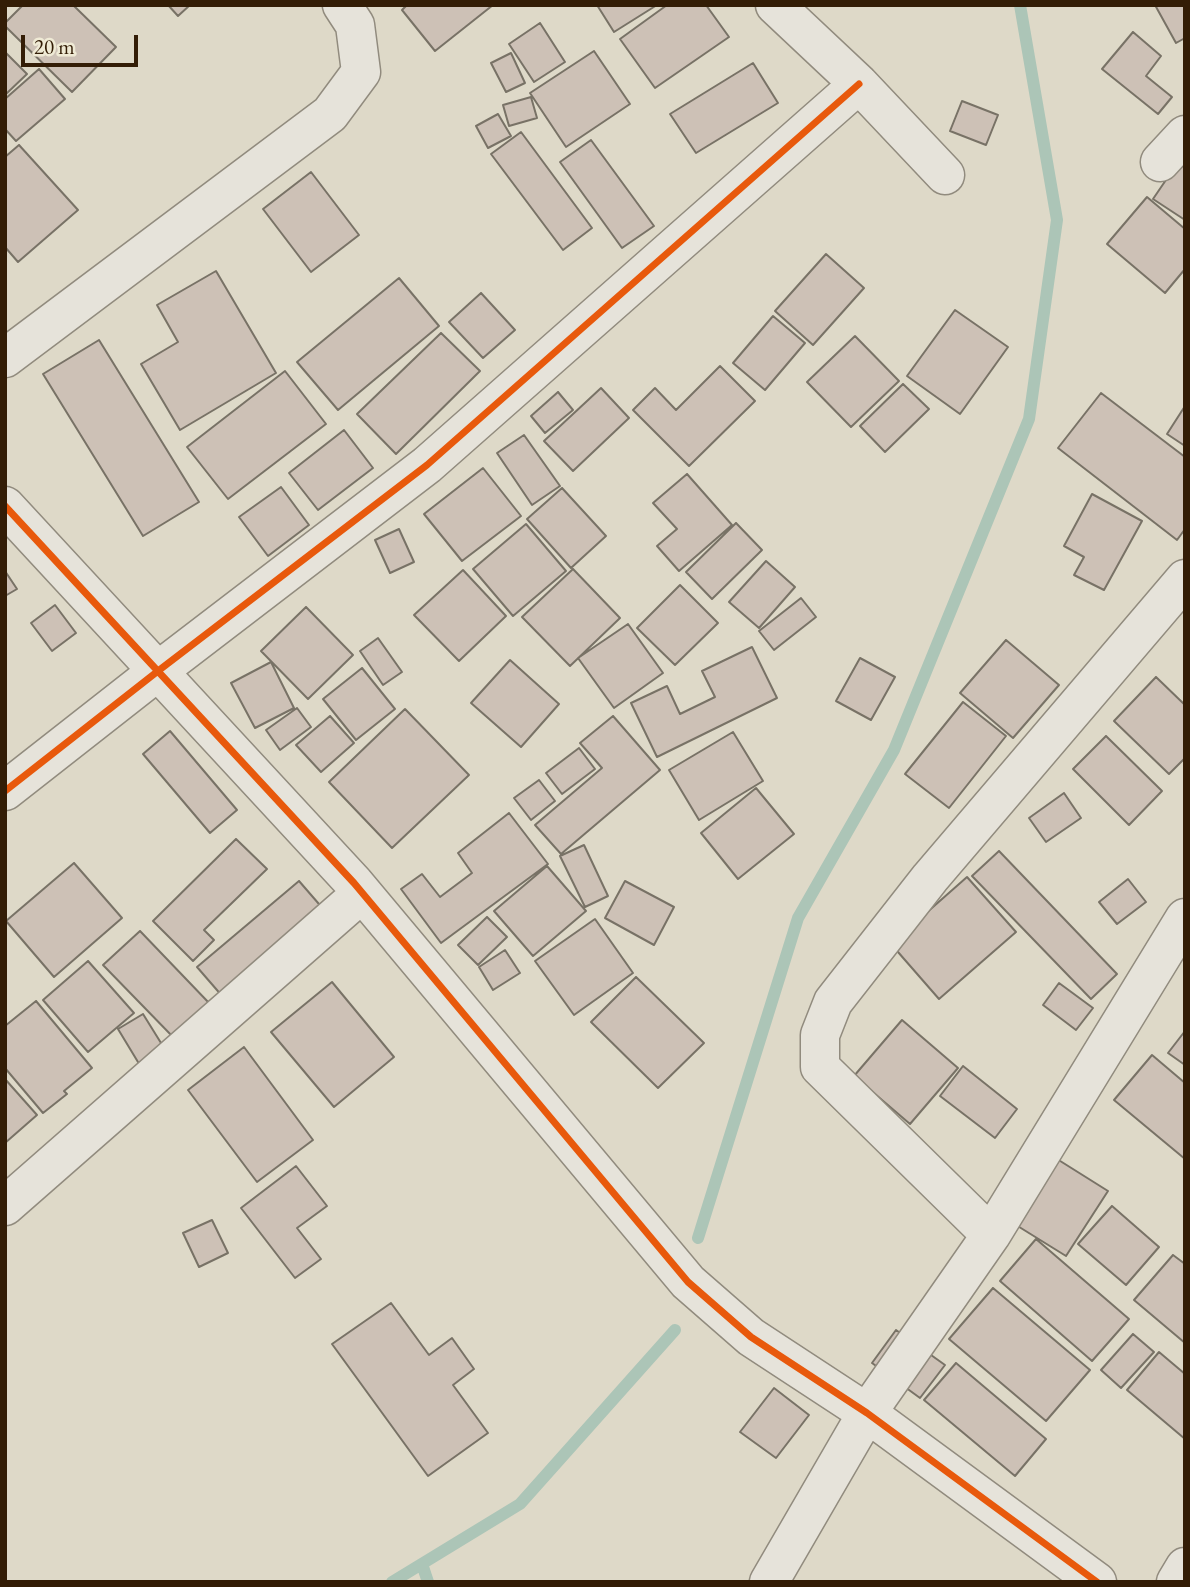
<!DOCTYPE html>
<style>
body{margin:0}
#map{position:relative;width:1190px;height:1587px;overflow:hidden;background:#ded9c8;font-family:"EB Garamond",serif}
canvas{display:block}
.frame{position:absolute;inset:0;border:7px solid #331d06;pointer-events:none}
.scale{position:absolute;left:21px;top:35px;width:117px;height:32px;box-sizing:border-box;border:4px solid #331d06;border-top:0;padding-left:9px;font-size:21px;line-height:24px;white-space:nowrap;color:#331d06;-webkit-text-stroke:5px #efead5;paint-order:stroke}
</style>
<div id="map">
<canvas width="1190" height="1587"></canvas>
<div class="frame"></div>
<div class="scale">20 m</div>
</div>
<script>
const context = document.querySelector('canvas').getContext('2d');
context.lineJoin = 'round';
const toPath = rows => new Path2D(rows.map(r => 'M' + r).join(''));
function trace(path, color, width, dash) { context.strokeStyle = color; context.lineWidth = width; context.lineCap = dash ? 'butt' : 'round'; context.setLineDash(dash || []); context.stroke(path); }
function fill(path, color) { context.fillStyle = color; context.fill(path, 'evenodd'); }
const stream = toPath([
 [698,1238,798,918,894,750,1029,419,1057,220,1020,5],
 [422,1564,428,1582],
 [392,1582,520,1504,675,1330]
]);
const building = toPath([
 [23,5,73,5,116,47,72,92,5,26,5,23,23,5],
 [168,5,190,5,178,16,168,5],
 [407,5,493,5,435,51,402,10,407,5],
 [597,5,657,5,614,32,597,5],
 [667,5,706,5,729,37,655,88,620,39,667,5],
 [1155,5,1185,5,1185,38,1176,43,1155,5],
 [540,23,565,62,534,82,509,44,540,23],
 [1133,32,1161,56,1146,76,1172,97,1158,114,1102,69,1133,32],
 [594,51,630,104,566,147,530,93,594,51],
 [5,52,27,74,5,95,5,52],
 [511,53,525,83,506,92,491,63,511,53],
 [753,63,778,103,696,153,670,114,753,63],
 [39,69,65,99,16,141,5,129,5,99,39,69],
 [531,97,537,118,509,126,503,105,531,97],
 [962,101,998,115,986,145,950,131,962,101],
 [498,114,511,136,488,148,476,126,498,114],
 [521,132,592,228,563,250,491,154,521,132],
 [591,140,654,226,622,248,560,162,591,140],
 [19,145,78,210,18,262,5,247,5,157,19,145],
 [1185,152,1185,220,1153,199,1185,152],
 [311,172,359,235,311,272,263,209,311,172],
 [1147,197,1185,229,1185,269,1165,293,1107,244,1147,197],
 [826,254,864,288,813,345,775,311,826,254],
 [216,271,276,373,180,430,141,364,178,342,157,305,216,271],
 [399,278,439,326,338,410,297,362,399,278],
 [481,293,515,330,483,358,449,322,481,293],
 [955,310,1008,347,960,414,907,376,955,310],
 [773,316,805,343,765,390,733,363,773,316],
 [441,333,480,371,396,454,357,414,441,333],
 [855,336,899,381,851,427,807,382,855,336],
 [99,340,199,502,143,536,43,374,99,340],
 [720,366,755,401,689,466,633,410,655,388,676,410,720,366],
 [285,371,326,424,228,499,187,447,285,371],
 [903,384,929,409,885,452,860,426,903,384],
 [601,388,629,418,573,471,544,441,601,388],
 [558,392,573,410,545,433,531,416,558,392],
 [1101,393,1185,457,1185,529,1177,540,1058,448,1101,393],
 [1185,406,1185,446,1167,434,1185,406],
 [344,430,373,468,318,510,289,473,344,430],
 [524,435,560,486,532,505,497,453,524,435],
 [483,468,521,516,462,561,424,514,483,468],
 [687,474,732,525,679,571,657,546,677,529,653,503,687,474],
 [281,487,309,525,268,556,239,517,281,487],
 [562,488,606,536,571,568,527,519,562,488],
 [1092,494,1142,521,1104,590,1074,575,1084,557,1064,546,1092,494],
 [736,523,762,550,712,599,686,572,736,523],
 [526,524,566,571,513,616,473,569,526,524],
 [399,529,414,562,390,573,375,540,399,529],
 [766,561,795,587,759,628,729,602,766,561],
 [573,569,620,618,570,666,522,617,573,569],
 [463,570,506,616,459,661,414,615,463,570],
 [5,571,17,589,5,596,5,571],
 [680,585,718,623,675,665,637,628,680,585],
 [801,598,816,617,774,650,759,631,801,598],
 [55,605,76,633,52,651,31,623,55,605],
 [306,607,353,655,308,699,261,651,306,607],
 [628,624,663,673,614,708,578,658,628,624],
 [378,638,402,672,383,685,360,651,378,638],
 [1006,640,1059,685,1013,738,960,693,1006,640],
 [752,647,777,698,657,757,631,703,667,686,680,714,715,697,702,671,752,647],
 [860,658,895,677,871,720,836,701,860,658],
 [510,660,559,704,521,747,471,703,510,660],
 [271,662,294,708,255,728,231,683,271,662],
 [362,668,395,709,356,740,323,699,362,668],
 [1156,677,1185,705,1185,758,1169,774,1114,721,1156,677],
 [963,702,1006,736,949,808,905,774,963,702],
 [297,708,311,727,280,750,266,730,297,708],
 [405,709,469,775,392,848,329,782,405,709],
 [330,716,354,743,321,772,296,745,330,716],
 [613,716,660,770,561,854,535,825,602,768,580,743,613,716],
 [170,731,237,810,210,833,143,754,170,731],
 [733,732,763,781,699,820,669,770,733,732],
 [1106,736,1162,791,1129,825,1073,769,1106,736],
 [579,748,595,769,562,794,546,773,579,748],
 [539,780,555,801,531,820,514,798,539,780],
 [756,788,794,834,738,879,701,833,756,788],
 [1064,793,1081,818,1046,842,1029,818,1064,793],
 [509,813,548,864,441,943,401,889,422,874,440,897,472,873,458,853,509,813],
 [236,839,267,869,204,930,214,940,193,961,153,921,236,839],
 [584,845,608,896,585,907,560,856,584,845],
 [999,851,1117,974,1091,999,972,876,999,851],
 [74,863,122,918,54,977,6,921,74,863],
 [547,866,586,911,533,956,494,911,547,866],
 [967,877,1016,932,939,999,891,944,967,877],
 [1128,879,1146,902,1117,924,1099,902,1128,879],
 [299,881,325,911,223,997,197,967,299,881],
 [625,881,674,907,654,945,605,918,625,881],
 [487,917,507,937,478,965,458,945,487,917],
 [595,919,633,973,574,1015,535,961,595,919],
 [140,931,210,1004,174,1038,103,965,140,931],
 [505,950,520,973,493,990,479,967,505,950],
 [88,961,134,1013,88,1052,43,1000,88,961],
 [636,977,704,1043,658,1088,591,1022,636,977],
 [332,982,394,1057,334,1107,271,1032,332,982],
 [1059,983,1093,1008,1076,1030,1043,1005,1059,983],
 [36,1001,92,1068,64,1091,67,1094,43,1113,5,1068,5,1026,36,1001],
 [143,1014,166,1051,141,1067,118,1029,143,1014],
 [902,1020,958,1068,910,1124,854,1076,902,1020],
 [1185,1031,1185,1065,1168,1053,1185,1031],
 [244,1047,313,1140,257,1182,188,1090,244,1047],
 [1152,1055,1185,1083,1185,1159,1114,1100,1152,1055],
 [963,1066,1017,1109,995,1138,940,1096,963,1066],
 [5,1079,37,1115,5,1143,5,1079],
 [1057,1159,1108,1191,1066,1256,1016,1225,1057,1159],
 [296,1166,327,1206,297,1228,321,1259,295,1278,241,1208,296,1166],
 [1112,1206,1159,1247,1126,1285,1078,1244,1112,1206],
 [212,1220,228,1253,199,1267,183,1233,212,1220],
 [1036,1239,1129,1319,1092,1361,1000,1281,1036,1239],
 [1173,1255,1185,1264,1185,1343,1134,1300,1173,1255],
 [993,1288,1090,1370,1046,1421,949,1339,993,1288],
 [391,1303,429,1355,452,1338,474,1369,453,1385,488,1433,428,1476,332,1344,391,1303],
 [896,1330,945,1365,920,1398,872,1363,896,1330],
 [1133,1334,1154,1352,1121,1388,1101,1370,1133,1334],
 [1159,1352,1185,1374,1185,1439,1127,1390,1159,1352],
 [956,1363,1046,1439,1015,1476,924,1400,956,1363],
 [774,1388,809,1415,776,1458,740,1432,774,1388]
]);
const minor = toPath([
 [775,5,859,84,945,175],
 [1160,162,1185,135],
 [5,358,330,114,361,72,355,25,342,5],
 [5,506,354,883,688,1282,751,1337,867,1413,1097,1582],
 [5,791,158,671,427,465,859,84],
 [5,1206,362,893],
 [991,1235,820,1067,820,1035,833,1002,930,878,1185,579],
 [769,1582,867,1413,991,1235,1185,918],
 [1176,1582,1185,1567]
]);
const cycleway = toPath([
 [5,506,354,883,688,1282,751,1337,867,1413,1097,1582],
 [5,791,158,671,427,465,859,84]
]);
trace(stream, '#acc5b7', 12);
fill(building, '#cdc1b6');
trace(building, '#787266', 2);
trace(minor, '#918b7e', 41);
trace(minor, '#e6e3da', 38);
trace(cycleway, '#e8590c', 7);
</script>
